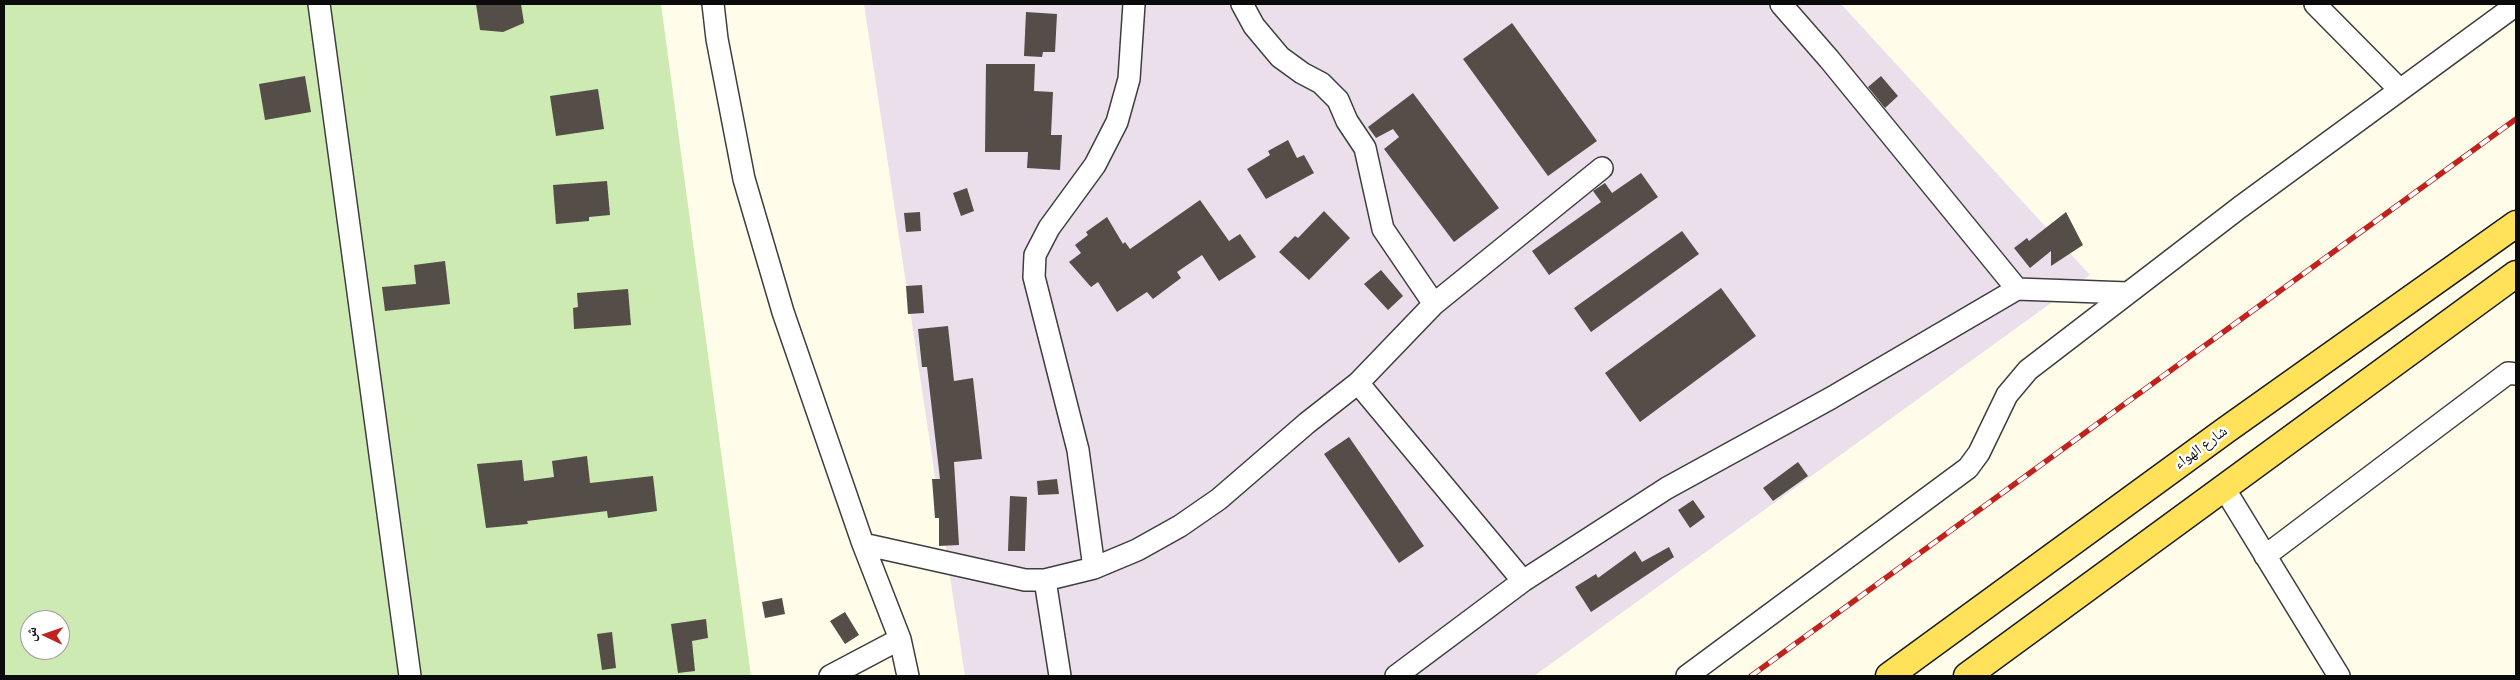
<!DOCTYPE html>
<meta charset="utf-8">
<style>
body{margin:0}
#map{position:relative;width:2520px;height:680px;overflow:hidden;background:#fffcea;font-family:"Source Serif 4","Noto Naskh Arabic",serif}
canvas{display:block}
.frame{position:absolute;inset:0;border:5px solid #0b0b0b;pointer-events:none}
.north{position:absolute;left:20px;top:610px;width:50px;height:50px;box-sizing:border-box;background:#fff;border:1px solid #9d9d9d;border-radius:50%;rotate:273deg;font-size:14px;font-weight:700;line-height:20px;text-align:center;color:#0b0b0b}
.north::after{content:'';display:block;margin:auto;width:18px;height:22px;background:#c1221e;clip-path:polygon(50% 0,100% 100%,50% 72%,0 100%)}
</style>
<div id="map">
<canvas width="2520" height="680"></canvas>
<div class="frame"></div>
<div class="north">ش</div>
</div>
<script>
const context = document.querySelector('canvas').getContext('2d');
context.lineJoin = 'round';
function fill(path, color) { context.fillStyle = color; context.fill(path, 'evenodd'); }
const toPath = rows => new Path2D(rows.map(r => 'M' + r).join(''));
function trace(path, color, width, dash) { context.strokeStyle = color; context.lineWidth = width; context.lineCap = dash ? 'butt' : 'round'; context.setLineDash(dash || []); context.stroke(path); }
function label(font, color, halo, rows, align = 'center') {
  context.font = font + ' "Source Serif 4","Noto Naskh Arabic",serif'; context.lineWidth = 5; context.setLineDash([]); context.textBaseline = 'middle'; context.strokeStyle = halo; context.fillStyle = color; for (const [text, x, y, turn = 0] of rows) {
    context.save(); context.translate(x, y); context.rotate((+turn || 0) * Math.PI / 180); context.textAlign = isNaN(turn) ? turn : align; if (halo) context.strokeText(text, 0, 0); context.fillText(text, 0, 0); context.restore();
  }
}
const industrial = toPath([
 [864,4,1841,4,2090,275,1534,676,965,676]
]);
const green = toPath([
 [4,4,661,4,751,676,4,676],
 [30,620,60,620,60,650,30,650]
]);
const building = toPath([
 [476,4,521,4,524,23,503,32,480,30],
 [1026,12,1057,14,1055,52,1043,52,1042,57,1024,56],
 [1512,23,1597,141,1548,176,1463,59],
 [986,64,1035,64,1034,91,1053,92,1051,135,1062,135,1060,170,1027,168,1028,152,985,152],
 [305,76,311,112,265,120,259,84],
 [1881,76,1898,96,1885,108,1868,87],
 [598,89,604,129,556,136,550,96],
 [1413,93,1499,208,1454,242,1384,149,1399,137,1393,129,1376,138,1368,127],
 [1288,140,1297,158,1304,155,1314,173,1266,199,1247,169,1270,155,1268,151],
 [1641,173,1658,197,1549,275,1532,251,1601,202,1593,191,1605,183,1612,193],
 [607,181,610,215,589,217,589,221,556,224,553,185],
 [967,188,974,211,961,216,953,193],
 [1200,200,1229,241,1240,234,1256,257,1219,281,1202,255,1177,272,1181,278,1153,299,1147,292,1117,312,1098,282,1091,287,1069,262,1081,253,1075,245,1088,235,1086,232,1107,217,1123,244,1125,242,1130,249],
 [1324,211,1350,238,1309,280,1279,252,1295,236,1298,238],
 [920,212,921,231,906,232,904,213],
 [2066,212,2083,245,2051,266,2051,251,2030,268,2014,248,2027,238,2029,241],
 [1682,231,1699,254,1591,332,1574,308],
 [445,261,450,304,385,311,382,287,416,284,414,265],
 [1381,270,1403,296,1388,310,1364,284],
 [922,285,924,313,908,314,906,286],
 [1721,288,1756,336,1640,422,1605,373],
 [628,289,631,325,574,329,573,308,578,307,577,293],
 [948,326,954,381,973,378,982,459,954,462,959,545,939,546,939,518,935,518,932,479,940,479,927,367,922,367,918,329],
 [1349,437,1424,546,1399,563,1324,454],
 [587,456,590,483,653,476,657,511,608,518,607,511,527,521,528,524,486,528,477,464,522,460,524,481,554,477,552,461],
 [1798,462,1808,476,1773,501,1763,488],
 [1057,479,1059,494,1038,495,1037,481],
 [1010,496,1027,497,1025,551,1008,551],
 [1693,500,1705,517,1690,528,1678,510],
 [1669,547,1674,557,1591,612,1575,587,1596,574,1598,578,1635,551,1642,562],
 [782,598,785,614,765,618,762,602],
 [845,612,859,635,845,644,830,621],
 [706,619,708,638,692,641,695,671,678,673,671,624],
 [612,632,616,668,602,670,597,634]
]);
const minor = toPath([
 [319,4,410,676],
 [713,4,717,39,744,179,783,312,863,544,900,639,908,676],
 [1242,4,1254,26,1280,57,1302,73,1321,83,1338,100,1347,121,1365,148,1383,229,1434,304],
 [1781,4,1829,59,2017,289],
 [2315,4,2400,90],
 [1358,383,1434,304,1602,168],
 [2224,488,2339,676],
 [863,544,1025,580,1045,580,1094,568,1137,550,1180,526,1219,499,1307,423,1358,383,1523,581],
 [2265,556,2508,373,2516,374],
 [1094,568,1078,450,1034,277,1035,255,1049,228,1095,165,1117,122,1129,79,1134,4],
 [1045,580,1060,676],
 [830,676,900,639],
 [1396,676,1523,581,1667,488,1831,398,2017,289,2128,293],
 [1687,676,1968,468,1979,453,2007,395,2028,370,2239,208,2516,5]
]);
const major = toPath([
 [1889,676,2226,430,2516,224],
 [1967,676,2516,274]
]);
const rail = toPath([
 [1751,676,2516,119]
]);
const streetNames = [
 ["شارع الهواء",2201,448,-36]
];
fill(industrial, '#ebdfeb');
fill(green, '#cceab2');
fill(building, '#554d47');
trace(minor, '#3e3e3e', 24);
trace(major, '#1c1c1c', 29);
trace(minor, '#fff', 21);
trace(major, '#ffe25a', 26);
trace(rail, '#c1221e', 5.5);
trace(rail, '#fff', 4, [11]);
label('15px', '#0b0b0b', '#fff', streetNames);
</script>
